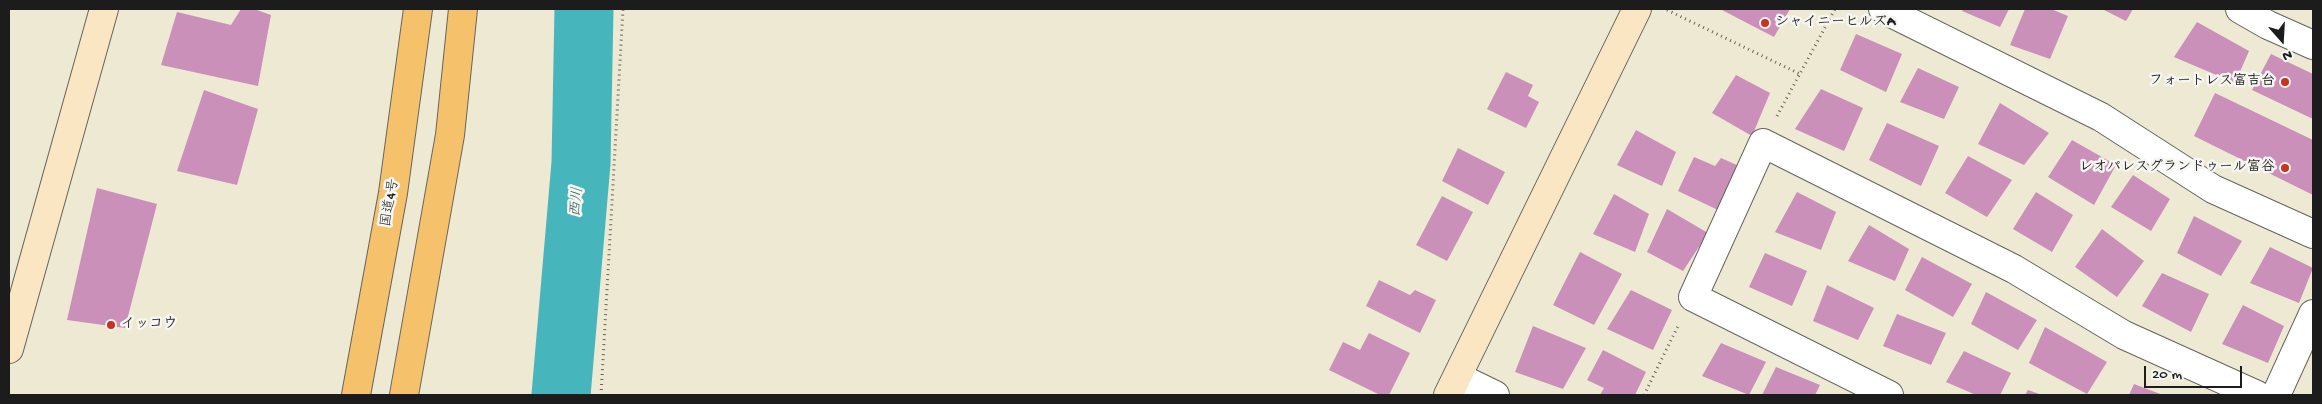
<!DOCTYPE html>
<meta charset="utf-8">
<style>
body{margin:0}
#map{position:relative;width:2322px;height:404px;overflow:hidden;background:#ede9d2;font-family:"Gochi Hand",sans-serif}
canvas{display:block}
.frame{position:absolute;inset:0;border:10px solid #1c1c1c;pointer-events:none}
.north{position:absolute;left:2257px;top:15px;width:50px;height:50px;-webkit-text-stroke:4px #f6f6f2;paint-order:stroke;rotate:161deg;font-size:14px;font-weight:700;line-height:20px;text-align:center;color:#1c1c1c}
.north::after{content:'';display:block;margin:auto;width:18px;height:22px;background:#1c1c1c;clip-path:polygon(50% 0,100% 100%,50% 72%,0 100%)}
.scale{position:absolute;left:2144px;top:366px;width:98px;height:22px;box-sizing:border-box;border:2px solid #1c1c1c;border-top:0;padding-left:6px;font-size:15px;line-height:18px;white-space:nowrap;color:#1c1c1c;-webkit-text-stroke:4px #f6f6f2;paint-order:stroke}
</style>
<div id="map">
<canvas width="2322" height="404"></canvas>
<div class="frame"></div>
<div class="north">N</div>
<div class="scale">20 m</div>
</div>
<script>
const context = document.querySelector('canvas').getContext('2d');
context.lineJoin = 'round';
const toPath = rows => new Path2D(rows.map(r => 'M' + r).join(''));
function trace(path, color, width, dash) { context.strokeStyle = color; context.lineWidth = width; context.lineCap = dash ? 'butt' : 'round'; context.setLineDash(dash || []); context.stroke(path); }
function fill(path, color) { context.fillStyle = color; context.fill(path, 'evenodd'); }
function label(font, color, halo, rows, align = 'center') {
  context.font = font + ' "Gochi Hand","Klee One",sans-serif'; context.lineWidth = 5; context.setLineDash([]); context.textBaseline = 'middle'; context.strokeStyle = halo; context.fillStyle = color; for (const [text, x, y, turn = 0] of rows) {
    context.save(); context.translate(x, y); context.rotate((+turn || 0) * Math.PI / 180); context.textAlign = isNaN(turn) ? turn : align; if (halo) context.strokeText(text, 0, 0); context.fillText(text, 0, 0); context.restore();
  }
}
const river = toPath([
 [561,395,581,163,584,9]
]);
const building = toPath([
 [241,9,254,9,271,15,258,86,161,65,177,12,231,25],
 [1720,9,1790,9,1774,37],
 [1964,9,2009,9,2000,27,1962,11],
 [2025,9,2051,9,2068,16,2050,59,2010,45],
 [2102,9,2133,9,2126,21],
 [2197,22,2249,51,2235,83,2174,57],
 [1856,34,1902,54,1886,92,1840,70],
 [2271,54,2313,74,2313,119,2252,90],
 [1918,68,1959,87,1944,119,1900,102],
 [1506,72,1533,85,1528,96,1539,102,1526,128,1487,109],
 [1736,75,1770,93,1752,136,1712,113],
 [1821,89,1863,108,1844,151,1795,129],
 [204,90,258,109,237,185,177,171],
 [2215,93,2313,140,2313,195,2194,136],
 [2000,103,2049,133,2024,165,1978,144],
 [1887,123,1939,146,1921,186,1869,160],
 [1636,130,1676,152,1662,186,1617,165],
 [2072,140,2116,165,2094,205,2048,177],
 [1458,148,1505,172,1488,205,1442,181],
 [1968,156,2012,180,1987,217,1945,193],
 [1694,157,1715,166,1721,158,1739,166,1720,211,1678,191],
 [2133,175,2170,199,2151,231,2111,207],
 [97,188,157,204,125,328,67,320],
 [1797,192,1836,212,1821,250,1775,232],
 [2036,192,2073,215,2052,252,2013,229],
 [1614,194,1649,214,1635,252,1593,234],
 [1442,196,1473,212,1447,261,1416,245],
 [1667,209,1708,233,1683,271,1647,252],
 [2194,216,2242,241,2221,276,2177,253],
 [1869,225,1909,249,1895,281,1848,261],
 [2102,229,2144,261,2117,297,2075,267],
 [2270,247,2313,268,2299,303,2250,283],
 [1580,252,1622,274,1594,325,1553,305],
 [1765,253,1807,271,1792,306,1749,287],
 [1922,257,1972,284,1953,317,1905,290],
 [2162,273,2209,294,2191,332,2142,306],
 [1379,280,1410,295,1415,290,1436,300,1420,333,1366,306],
 [1827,285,1874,308,1858,340,1813,321],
 [1631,290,1672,310,1653,350,1607,329],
 [1986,292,2037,320,2018,350,1971,324],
 [2243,305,2284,326,2268,363,2222,344],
 [1897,314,1946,333,1931,365,1883,346],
 [1533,326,1586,348,1563,389,1515,372],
 [2045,327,2107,362,2087,394,2029,363],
 [1369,333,1410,353,1389,395,1380,395,1329,370,1343,342,1360,350],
 [1721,343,1766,362,1749,395,1702,376],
 [1603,350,1646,372,1635,395,1600,395,1604,388,1587,380],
 [1964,351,2011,373,2000,395,1976,395,1946,382],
 [1776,367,1820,385,1815,395,1762,395],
 [2134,384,2163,395,2129,395],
 [2028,390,2042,395,2025,395]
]);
const path = toPath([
 [1667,10,1800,74],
 [1777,116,1835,9],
 [601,395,623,9],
 [1644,395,1679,324]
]);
const street = toPath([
 [1883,9,2101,117,2213,189,2313,234],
 [2240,9,2268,25,2313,45],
 [1458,377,1495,395],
 [1889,395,1693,297,1763,143,2014,269,2124,335,2257,395],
 [2276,395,2313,314]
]);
const secondary = toPath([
 [9,349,104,9],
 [1448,395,1637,9]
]);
const highway = toPath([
 [356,395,393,193,418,9],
 [404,395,450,135,463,9]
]);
const markers = [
 [1765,23,5,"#c8321e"],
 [2285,82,5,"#c8321e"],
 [2285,168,5,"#c8321e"],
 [111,325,5,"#c8321e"]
];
const poiNames = [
 ["シャイニーヒルズA",1775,23],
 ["フォートレス富吉台",2275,82,"right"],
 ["レオパレスグランドゥール富谷",2275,168,"right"],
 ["イッコウ",121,325]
];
const streetNames = [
 ["国道4号",391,203,-80]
];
const waterNames = [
 ["西川",578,202,-85]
];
trace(river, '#46b6bc', 59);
fill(building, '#ca90b9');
trace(street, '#65645c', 30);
trace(secondary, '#65645c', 30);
trace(highway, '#65645c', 30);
trace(path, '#65645c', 3, [1, 4]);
trace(street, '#fff', 28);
trace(secondary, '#fbe6c4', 28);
trace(highway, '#f5c16b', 28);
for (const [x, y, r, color] of markers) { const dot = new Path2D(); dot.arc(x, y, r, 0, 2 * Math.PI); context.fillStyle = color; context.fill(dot); trace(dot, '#f6f6f2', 2); }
label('bold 14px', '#1c1c1c', '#f6f6f2', poiNames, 'left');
label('14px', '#1c1c1c', '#f6f6f2', streetNames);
label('italic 15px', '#2d5a5c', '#f6f6f2', waterNames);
</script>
